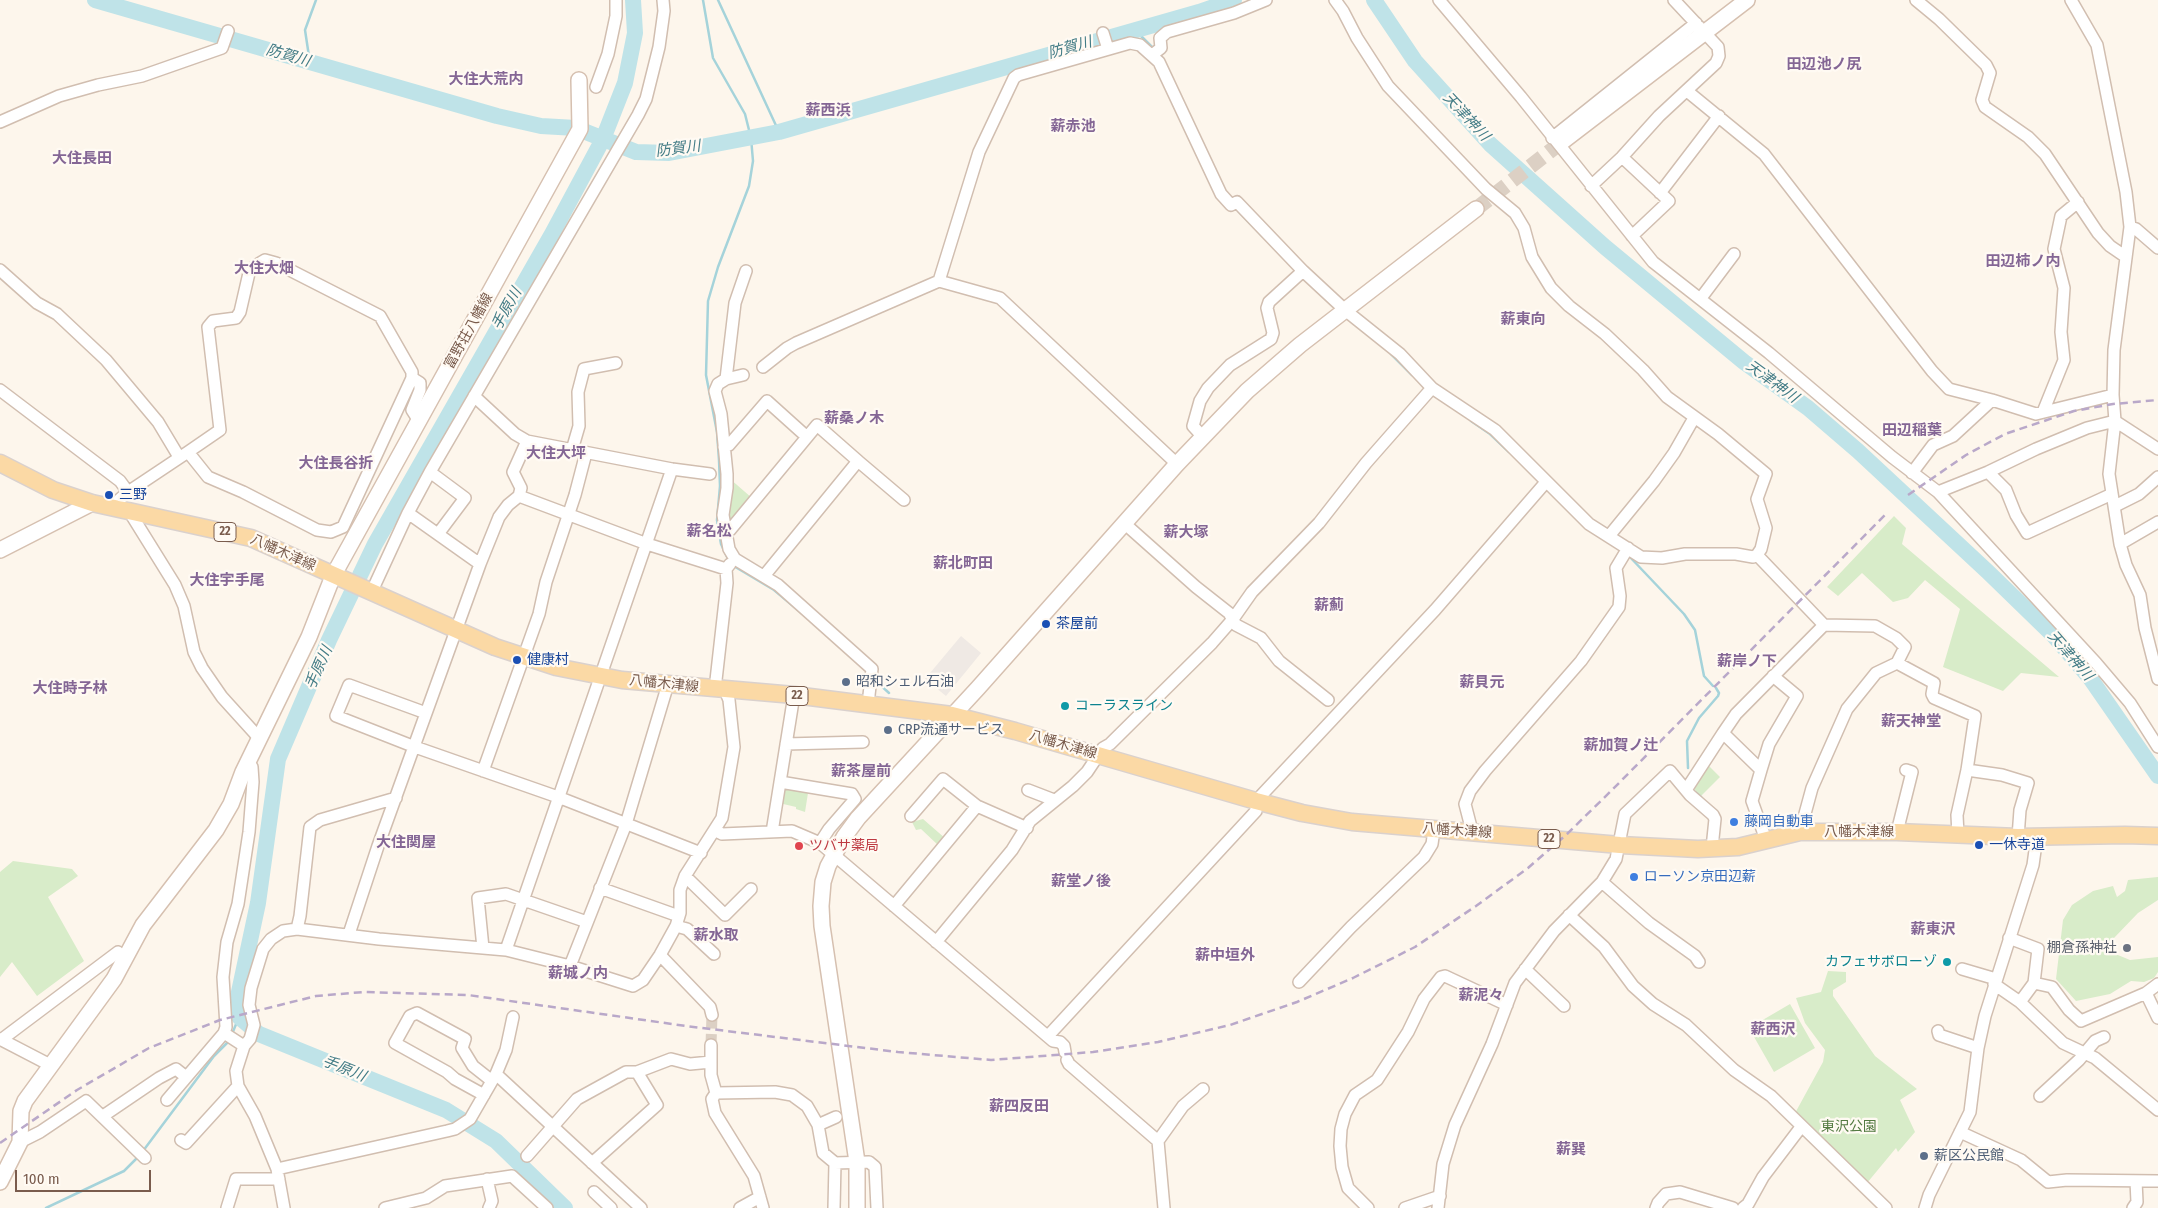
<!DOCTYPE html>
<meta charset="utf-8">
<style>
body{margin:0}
#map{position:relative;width:2158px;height:1208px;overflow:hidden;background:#fdf6ec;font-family:"Fira Sans Condensed",sans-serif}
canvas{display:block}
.scale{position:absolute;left:15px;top:1170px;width:136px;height:22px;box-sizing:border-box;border:2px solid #7a5c4d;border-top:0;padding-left:6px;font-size:15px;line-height:18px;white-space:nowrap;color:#7a5c4d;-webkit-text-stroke:4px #fffaf3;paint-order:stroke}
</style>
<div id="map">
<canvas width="2158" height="1208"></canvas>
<div class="scale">100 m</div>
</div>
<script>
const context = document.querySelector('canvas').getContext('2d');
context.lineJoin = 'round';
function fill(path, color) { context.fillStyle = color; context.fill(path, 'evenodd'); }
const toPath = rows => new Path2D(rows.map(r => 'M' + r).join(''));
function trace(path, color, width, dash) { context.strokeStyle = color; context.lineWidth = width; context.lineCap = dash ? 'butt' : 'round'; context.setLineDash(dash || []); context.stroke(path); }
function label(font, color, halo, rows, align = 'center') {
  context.font = font + ' "Fira Sans Condensed","Noto Sans JP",sans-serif'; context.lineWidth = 4.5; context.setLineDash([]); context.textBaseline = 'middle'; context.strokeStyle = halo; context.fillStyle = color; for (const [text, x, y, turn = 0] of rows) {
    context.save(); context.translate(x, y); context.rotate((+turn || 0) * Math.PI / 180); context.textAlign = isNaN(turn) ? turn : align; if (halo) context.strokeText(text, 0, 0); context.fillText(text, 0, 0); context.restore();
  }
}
const industrial = toPath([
 [961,636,981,653,946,696,925,679]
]);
const green = toPath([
 [729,478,752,498,728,529],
 [1894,516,1906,528,1902,544,2059,677,2021,673,2003,691,1943,667,1960,609,1925,580,1908,598,1893,602,1862,573,1838,596,1827,587],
 [1706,763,1720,777,1701,796,1694,789,1695,781],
 [787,788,808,793,805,812,796,809,796,807,779,803,782,792],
 [923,819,946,839,939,846,921,829,916,830,912,822],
 [13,861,72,869,78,876,48,897,84,961,37,996,12,962,0,977,0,872],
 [2158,877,2158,900,2138,913,2114,938,2113,953,2130,960,2158,957,2158,972,2154,978,2144,982,2131,981,2110,994,2076,1001,2056,979,2063,920,2072,905,2093,891,2113,886,2117,897,2125,891,2128,880],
 [1828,971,1846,972,1846,982,1833,990,1833,996,1875,1056,1917,1089,1900,1100,1915,1132,1898,1152,1896,1148,1867,1183,1794,1115,1823,1062,1825,1050,1805,1023,1796,998,1821,992],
 [1790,1004,1815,1048,1774,1072,1749,1028]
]);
const stream = toPath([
 [703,0,713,58,745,114,751,138,753,161,749,186,718,267,708,301,706,375,717,432,719,460,720,486,717,520,721,544,729,561],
 [718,0,779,132],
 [1135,30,1155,50],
 [310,63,305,30,316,0],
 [1239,212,1263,237],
 [1391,354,1412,375],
 [1471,421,1490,434,1509,452],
 [1628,555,1684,614,1695,630,1704,676,1713,686],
 [732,565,774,590,805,616],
 [875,680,889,693],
 [1688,768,1687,741,1699,718,1718,696,1719,693,1716,688],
 [1695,792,1701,797],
 [232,1034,239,1017],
 [143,1151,214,1056,229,1041],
 [46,1208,124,1171,138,1157]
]);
const river = toPath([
 [95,0,497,116,541,126,576,128,636,152,669,153,779,132,1199,12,1234,0],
 [1374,0,1415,61,1490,144,1605,247,1744,362,1808,408,1858,451,1988,572,2054,636,2090,678,2158,776],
 [565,1208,496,1141,446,1110,259,1034,239,1017,239,992,258,903,278,759,329,640,375,544,552,234,603,139,625,83,635,33,633,0]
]);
const streetTunnel = toPath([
 [711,1045,712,1015]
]);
const secondaryTunnel = toPath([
 [1476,209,1563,141]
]);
const street = toPath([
 [1439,0,1521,97,1653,262,1769,353,1892,457,1938,492,2096,663,2130,703,2158,747],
 [1916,0,1939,19,1986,65,1990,73,1982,100,1985,107,2028,137,2045,154,2098,233,2110,246,2126,257],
 [2071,0,2097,45,2126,192,2130,227,2114,350,2113,395,2115,421,2109,474,2120,544,2126,565,2140,595,2145,628,2158,679],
 [1103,33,1108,49],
 [1152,55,1161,48,1160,38,1167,32,1234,13,1266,0],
 [596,87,608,54,616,16,616,0],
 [1687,91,1764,154,1932,371,1949,389,1992,400,2036,414,2113,395],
 [0,122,59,96,98,85,142,76,222,48,228,31],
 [1552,138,1696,23],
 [1622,157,1669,201,1632,236],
 [1591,186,1622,157,1659,116,1716,63,1719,56,1718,47,1674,0],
 [1660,193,1719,116],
 [2130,227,2136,229,2158,248],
 [0,270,37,303,57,314,106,360,158,422,179,457],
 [939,281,979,152,1014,78,1018,75,1130,43,1140,45,1159,62,1221,194,1231,205,1237,202,1303,271,1345,310,1400,354,1432,388,1495,430,1589,524,1641,557,1662,558,1685,554,1736,554,1753,557,1757,555,1761,549,1766,528,1757,499,1766,474,1718,434,1667,397,1643,370,1605,334,1569,306,1551,288,1532,257,1524,228,1515,213,1486,189,1388,86,1357,38,1343,11,1335,0],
 [1701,298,1734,254],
 [763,367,787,348,796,343,939,281,1000,298,1177,464],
 [743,375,726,379,718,384,715,391,721,414,727,474,727,488,723,515,729,549,735,559,778,585,872,669,868,704],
 [412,378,420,383,420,390,412,410,419,421],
 [726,379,735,303,746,271],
 [0,390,120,481,128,492],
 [474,396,515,434,527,441,672,469,710,474],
 [2043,412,2064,360,2061,332,2064,288,2054,249,2061,216,2078,202],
 [1203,437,1193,426,1200,401,1208,388,1230,365,1271,339,1273,333,1267,308,1269,302,1303,271],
 [724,447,729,445,767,401,807,437],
 [572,450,579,426,578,392,584,369,616,363],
 [858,461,904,500],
 [430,472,465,498,438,534],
 [1988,472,2006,490,2016,515,2027,533,2112,494],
 [1912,473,1933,445,1953,436,1992,400],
 [1938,492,1988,472,2036,449,2087,428,2115,421,2158,449],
 [519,496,647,544,726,569],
 [112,506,128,492,188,452,220,430,208,327,213,321,236,318,240,312,249,273,255,266,265,260,276,263,380,316,412,372,412,378,343,527,331,532,317,530,243,492,208,477,188,452],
 [2115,506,2139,494,2158,477],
 [129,511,175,585,184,606,194,652,202,668,222,697,260,739],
 [408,513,480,564],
 [1124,523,1196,587,1229,613,1236,625,1261,638,1279,661,1328,700],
 [724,532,730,530,817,425,858,461,764,576],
 [1609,536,1654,481,1674,453,1694,418],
 [2120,544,2158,522],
 [1757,555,1824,625],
 [372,591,408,513,430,472,638,115,646,99,659,47,664,11,663,0],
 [1897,663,1934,683,1932,694,1934,698,1975,716,1967,770,1957,815,1958,835],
 [715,689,727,583,726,569,730,564],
 [426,713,349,685,336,716,415,747,558,797,701,853],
 [786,744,863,742],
 [1761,770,1769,744,1797,696,1773,676],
 [1967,770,2002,775,2028,783,2020,810,2018,837],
 [483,771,539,614,546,582,575,495,586,453],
 [780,782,852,794,855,799,829,829,820,843],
 [1028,790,1054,800],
 [1686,790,1723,733],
 [911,816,943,779,977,806,1027,828],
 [716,831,722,834,792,831,820,843,1053,1041,1060,1042,1064,1046,1065,1052],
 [1472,831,1465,804,1470,791,1485,771,1581,661,1619,607,1620,596,1616,568,1628,548],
 [772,832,794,695],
 [1897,832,1912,772,1906,770],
 [1766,840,1752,801,1761,770,1723,733,1736,714,1824,625,1875,626,1896,638,1905,647,1897,663,1876,673,1847,709,1812,788,1800,832],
 [685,876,725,915,751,889],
 [1602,882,1649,923,1695,956,1699,962],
 [600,888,673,914,680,913],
 [894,906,977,806],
 [1569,915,1604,947,1633,986,1653,1004,1686,1025,1734,1070,1771,1096,1886,1208],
 [676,926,687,929,714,954],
 [297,929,300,916,310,827,320,820,396,798],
 [349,934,378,846,480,564,499,517,508,505,519,496,521,488,513,472,527,441],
 [2009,938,2038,949,2034,983],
 [936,942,1012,850,1030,821,1073,786,1087,772,1103,748,1110,744,1212,643,1233,619,1252,592,1319,523,1366,463,1432,388],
 [483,948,478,898,506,894,587,922],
 [506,950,672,469],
 [660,955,710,1007,712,1015],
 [570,966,626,824,668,684],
 [1525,969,1564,1006],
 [1962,969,1996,979],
 [1299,982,1351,927,1424,857,1432,844,1434,830],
 [1994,984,2020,1002,2034,983,2052,987,2069,1010,2081,1021,2146,993,2158,1018],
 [2146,993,2158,984],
 [2020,1002,2063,1043,2095,1058,2158,1110],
 [1938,1031,1939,1035,1978,1048],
 [1048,1036,1256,811,1256,801,1435,610,1546,482],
 [0,1039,52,1066],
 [1,1040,118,952],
 [711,1045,711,1075,716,1093,775,1092,792,1095,807,1106,818,1125,823,1153,835,1163,869,1162,875,1167,877,1208],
 [244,1046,224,1033,226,1027,223,977,227,942,238,904,249,832,253,782,252,767,248,762],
 [1067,1060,1069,1064,1158,1141,1164,1208],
 [496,1074,641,1208],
 [716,1093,712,1099,715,1113,754,1176,763,1208],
 [484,1095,455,1079,447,1072,395,1043,410,1016,417,1013,465,1039,462,1048,473,1066,492,1081],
 [2040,1096,2079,1060,2095,1041,2104,1037],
 [167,1100,224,1033],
 [103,1116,159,1078,176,1069,186,1077],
 [818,1125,836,1117],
 [1960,1132,2021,1160,2048,1182,2067,1180,2158,1181],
 [181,1140,186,1143,238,1086],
 [1158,1141,1183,1106,1203,1089],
 [20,1142,40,1132,86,1101,145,1158],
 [527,1156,577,1099,626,1072,637,1072,671,1059,690,1064,711,1062],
 [592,1163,657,1105,637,1072],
 [277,1169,447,1131,455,1129,470,1119,496,1074,506,1050,513,1017],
 [487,1179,492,1201,489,1208],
 [594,1192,611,1208],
 [227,1208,236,1179,279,1179],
 [284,1208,277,1169,255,1116,238,1086,236,1071,244,1046,250,1039,254,1025,249,1005,251,988,263,949,271,939,283,931,297,929,379,939,506,950,570,966,633,986,643,980,660,955,676,926,680,913,680,890,685,876,722,818,734,747,729,700,725,690],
 [385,1208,426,1198,445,1186,512,1176,547,1208],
 [740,1208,760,1197],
 [834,1208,835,1163],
 [1368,1208,1348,1188,1342,1167,1340,1146,1341,1129,1345,1114,1355,1095,1377,1080,1408,1032,1424,999,1441,977,1445,976,1507,1005],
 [1405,1208,1440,1196],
 [1438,1208,1443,1164,1455,1125,1492,1044,1515,983,1554,931,1602,882,1616,859,1625,814,1670,771,1690,795,1713,815,1715,819,1712,848],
 [1656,1208,1658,1203,1666,1194,1680,1192,1733,1208],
 [1743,1208,1748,1204,1763,1177,1801,1127],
 [1925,1208,1929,1195,1970,1112,1978,1048,1985,1016,2033,865,2037,836],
 [2133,1208,2137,1202,2136,1181]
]);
const secondary = toPath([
 [1563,141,1747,0],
 [0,550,92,503],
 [0,1182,20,1142,21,1111,25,1101,114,979,143,925,216,830,231,804,243,772,309,637,333,576,580,129,579,80],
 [857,1208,857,1162,822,926,821,906,823,882,828,866,844,837,858,818,978,688,1177,464,1247,391,1300,345,1476,209]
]);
const primary = toPath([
 [0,463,53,490,92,503,251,538,495,647,556,667,622,680,794,695,952,715,1015,731,1256,801,1302,813,1352,822,1620,845,1698,849,1738,847,1800,832,1897,832,2018,837,2125,835,2158,836]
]);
const rail = toPath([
 [1908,495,1966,455,2005,434,2074,411,2113,404,2158,400],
 [0,1143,77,1090,149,1048,220,1020,316,996,364,992,468,995,686,1026,898,1052,991,1060,1093,1052,1158,1042,1230,1025,1297,1002,1353,978,1415,947,1476,906,1528,868,1567,834,1612,790,1886,514]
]);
const markers = [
 [109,495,5,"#1a4fb4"],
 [1046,624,5,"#1a4fb4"],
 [517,660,5,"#1a4fb4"],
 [846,682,5,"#5c6f8a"],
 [1065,706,5,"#0f9aa8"],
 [888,730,5,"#5c6f8a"],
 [1734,822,5,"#3f7fe0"],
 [1979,845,5,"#1a4fb4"],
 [799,846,5,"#e0444e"],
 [1634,877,5,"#3f7fe0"],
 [2127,948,5,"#6b7280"],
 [1947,962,5,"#0f9aa8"],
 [1924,1156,5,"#5c6f8a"]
];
const shields = [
 [225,532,22],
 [797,696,22],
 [1549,839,22]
];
const shieldNames = [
 ["22",225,532],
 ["22",797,696],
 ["22",1549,839]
];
const streetNames = [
 ["富野荘八幡線",469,331,-61],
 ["八幡木津線",283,553,24],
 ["八幡木津線",664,684,6],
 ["八幡木津線",1063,745,16],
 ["八幡木津線",1457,831,4],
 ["八幡木津線",1859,832]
];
const transitNames = [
 ["三野",119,495],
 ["茶屋前",1056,624],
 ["健康村",527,660],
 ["一休寺道",1989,845]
];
const serviceNames = [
 ["昭和シェル石油",856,682],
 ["CRP流通サービス",898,730],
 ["薪区公民館",1934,1156]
];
const cultureNames = [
 ["コーラスライン",1075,706],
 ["カフェサボローゾ",1937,962,"right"]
];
const shopNames = [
 ["藤岡自動車",1744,822],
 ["ローソン京田辺薪",1644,877]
];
const healthNames = [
 ["ツバサ薬局",809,846]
];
const worshipNames = [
 ["棚倉孫神社",2117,948]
];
const parkNames = [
 ["東沢公園",1849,1127]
];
const waterNames = [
 ["防賀川",1070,48,-16],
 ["防賀川",288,56,16],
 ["天津神川",1466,117,47],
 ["防賀川",678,149,-7],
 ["手原川",507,309,-61],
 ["天津神川",1772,382,36],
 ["天津神川",2070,656,49],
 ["手原川",319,668,-66],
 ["手原川",344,1069,22]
];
const neighbourhoodNames = [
 ["田辺池ノ尻",1824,65],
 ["大住大荒内",486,80],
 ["薪西浜",828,111],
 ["薪赤池",1073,127],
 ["大住長田",82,159],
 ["田辺柿ノ内",2023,262],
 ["大住大畑",264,269],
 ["薪東向",1523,320],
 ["薪桑ノ木",854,419],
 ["田辺稲葉",1912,431],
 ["大住大坪",556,454],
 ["大住長谷折",336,464],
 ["薪名松",709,532],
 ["薪大塚",1186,533],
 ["薪北町田",963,564],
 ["大住宇手尾",227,581],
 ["薪薊",1329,606],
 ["薪岸ノ下",1747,662],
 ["薪貝元",1482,683],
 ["大住時子林",70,689],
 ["薪天神堂",1911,722],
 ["薪加賀ノ辻",1621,746],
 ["薪茶屋前",861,772],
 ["大住関屋",406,843],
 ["薪堂ノ後",1081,882],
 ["薪東沢",1933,930],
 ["薪水取",716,936],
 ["薪中垣外",1225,956],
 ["薪城ノ内",578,974],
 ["薪泥々",1481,996],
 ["薪西沢",1773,1030],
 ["薪四反田",1019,1107],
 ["薪巽",1571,1150]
];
fill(industrial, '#efe9e4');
fill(green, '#d8ecc9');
trace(stream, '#a5d3da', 2.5);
trace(river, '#bfe3e8', 16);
trace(streetTunnel, '#dcd0c4', 11, [11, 5.5]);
trace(secondaryTunnel, '#dcd0c4', 15, [15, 8]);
trace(street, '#d1beb0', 14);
trace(secondary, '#d6c0b0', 18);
trace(primary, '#dad1cd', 19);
trace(street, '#fff', 11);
trace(secondary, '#fff', 15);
trace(primary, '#fbd9a5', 16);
trace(rail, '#b9a8c9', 2.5, [8, 5]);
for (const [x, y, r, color] of markers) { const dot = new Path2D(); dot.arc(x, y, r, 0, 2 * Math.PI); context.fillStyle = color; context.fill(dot); trace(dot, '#fffaf3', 2); }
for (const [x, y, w] of shields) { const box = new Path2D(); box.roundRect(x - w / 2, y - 9.5, w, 19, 4); context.fillStyle = '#fffaf3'; context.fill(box); trace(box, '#7a5c4d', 1); }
label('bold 12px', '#7a5c4d', null, shieldNames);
label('14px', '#7a5c4d', '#fffaf3', streetNames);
label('14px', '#164399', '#fffaf3', transitNames, 'left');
label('14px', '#4e5e75', '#fffaf3', serviceNames, 'left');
label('14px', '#0d838f', '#fffaf3', cultureNames, 'left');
label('14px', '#366cbe', '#fffaf3', shopNames, 'left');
label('14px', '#be3a42', '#fffaf3', healthNames, 'left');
label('14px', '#5b616d', '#fffaf3', worshipNames, 'right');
label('14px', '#537a41', '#fffaf3', parkNames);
label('italic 15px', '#437c86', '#fffaf3', waterNames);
label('bold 15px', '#846695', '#fffaf3', neighbourhoodNames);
</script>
